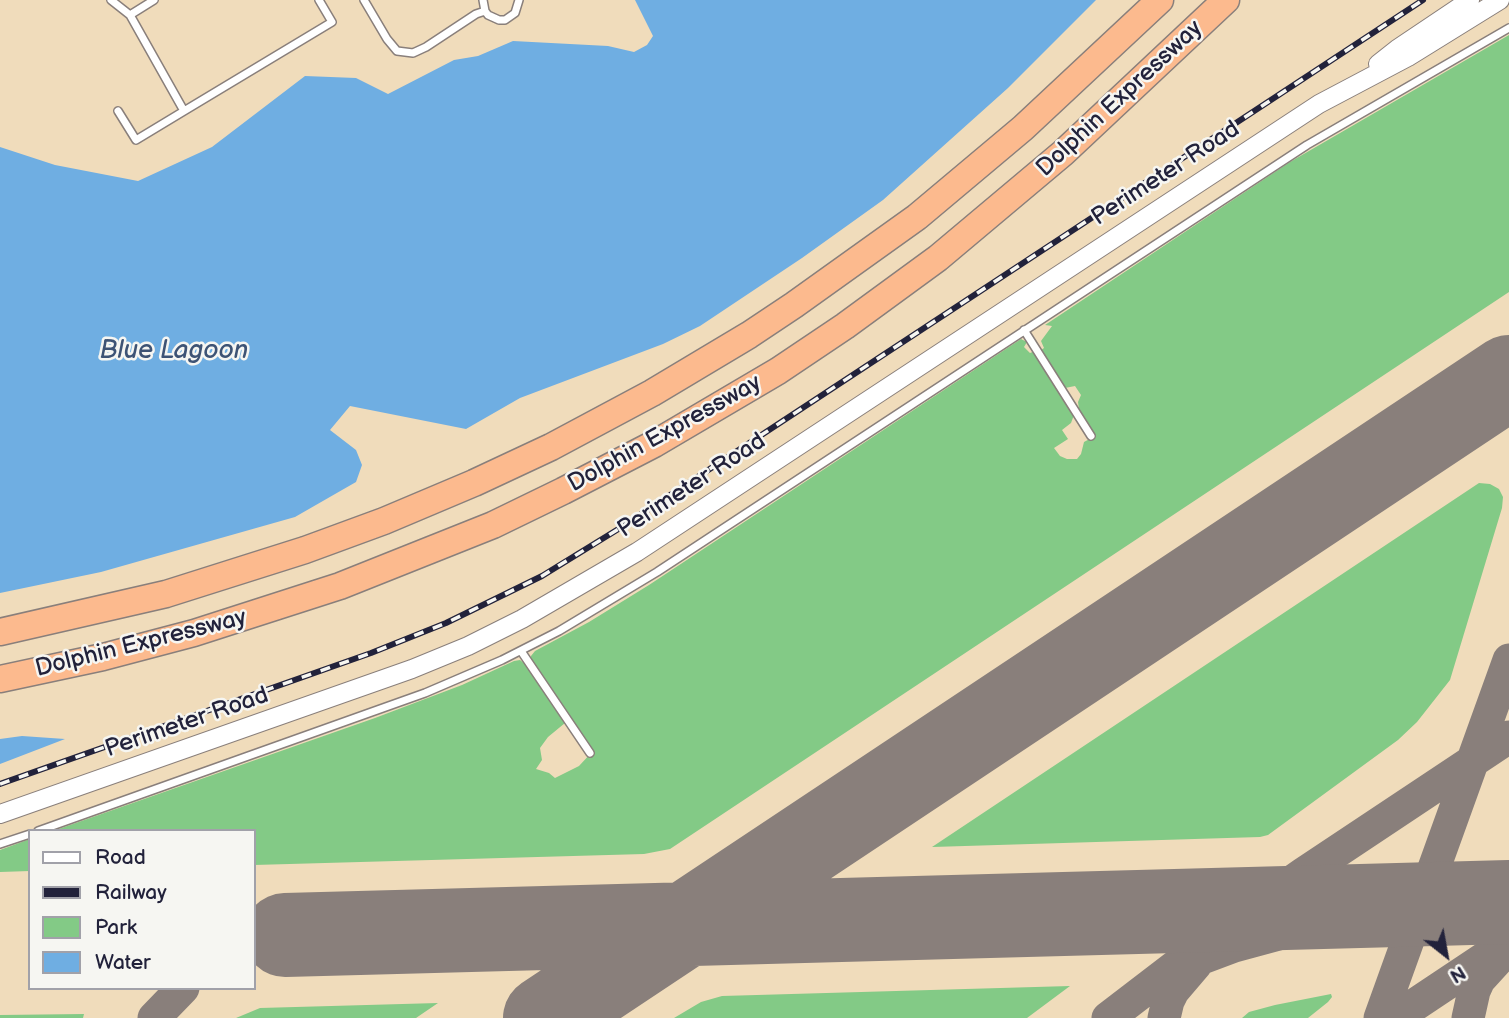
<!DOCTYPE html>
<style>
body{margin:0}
#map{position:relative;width:1509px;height:1018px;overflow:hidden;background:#f0dcbb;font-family:"Balsamiq Sans",sans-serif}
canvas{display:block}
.legend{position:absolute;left:28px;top:829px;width:228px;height:161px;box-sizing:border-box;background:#f6f6f2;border:2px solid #a1a1a9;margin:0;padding:9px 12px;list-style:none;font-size:21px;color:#22223b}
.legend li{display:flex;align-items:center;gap:14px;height:35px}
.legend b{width:35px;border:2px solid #a1a1a9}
.north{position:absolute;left:1411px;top:920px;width:70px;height:70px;-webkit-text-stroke:5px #f6f6f2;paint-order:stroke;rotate:149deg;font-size:19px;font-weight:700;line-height:28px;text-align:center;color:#22223b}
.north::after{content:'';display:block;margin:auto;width:24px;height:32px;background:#22223b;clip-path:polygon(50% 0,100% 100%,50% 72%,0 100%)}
</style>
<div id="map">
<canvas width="1509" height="1018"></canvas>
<ul class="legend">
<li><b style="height:9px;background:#fff"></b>Road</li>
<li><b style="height:9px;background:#22223b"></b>Railway</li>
<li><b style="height:19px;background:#83ca86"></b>Park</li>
<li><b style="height:19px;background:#6faee2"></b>Water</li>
</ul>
<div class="north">N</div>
</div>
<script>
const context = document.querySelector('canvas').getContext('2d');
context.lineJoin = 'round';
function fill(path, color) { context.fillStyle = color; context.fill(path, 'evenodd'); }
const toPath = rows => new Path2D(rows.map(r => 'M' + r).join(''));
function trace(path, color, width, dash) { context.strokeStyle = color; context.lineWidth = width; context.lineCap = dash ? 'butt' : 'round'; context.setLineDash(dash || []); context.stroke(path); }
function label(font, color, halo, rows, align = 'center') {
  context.font = font + ' "Balsamiq Sans",sans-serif'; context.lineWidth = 5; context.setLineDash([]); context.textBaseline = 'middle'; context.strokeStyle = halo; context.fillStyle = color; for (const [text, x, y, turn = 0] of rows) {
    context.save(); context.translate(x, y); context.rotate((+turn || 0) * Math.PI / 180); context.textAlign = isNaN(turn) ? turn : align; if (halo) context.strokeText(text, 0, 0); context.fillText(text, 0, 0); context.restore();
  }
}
const green = toPath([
 [1509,35,1509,292,670,849,644,854,254,865,254,831,53,831,375,718,462,685,514,661,520,660,525,664,565,723,548,737,540,748,542,760,536,769,549,773,555,778,579,766,592,752,531,663,531,656,535,651,589,622,649,585,1021,339,1027,342,1024,347,1030,353,1035,351,1074,415,1071,423,1062,430,1068,439,1054,448,1060,456,1067,459,1077,459,1081,454,1084,442,1095,436,1079,409,1078,402,1081,395,1075,386,1065,388,1041,350,1044,348,1041,341,1052,326,1045,325,1290,162],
 [1479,483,1490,484,1499,489,1503,497,1502,508,1450,680,1417,722,1398,740,1268,835,1260,837,932,847],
 [30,839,30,871,0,872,0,850],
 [1070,986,1027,1018,674,1018,701,1002,722,996],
 [1331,994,1332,997,1328,1002,1308,1018,1242,1018,1249,1012,1275,1005],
 [438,1003,416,1018,236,1018,260,1008],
 [84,1014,83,1018,0,1018,0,1015]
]);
const water = toPath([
 [635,0,1096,0,1008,88,883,200,802,258,700,326,663,344,520,398,466,429,350,406,330,430,356,450,362,465,356,482,295,517,101,572,0,593,0,147,55,165,138,181,212,147,305,76,356,78,388,94,454,60,478,56,513,41,608,46,634,52,647,45,653,36],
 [22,736,65,739,0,764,0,739]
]);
const taxiway = toPath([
 [254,946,306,934],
 [1202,958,1234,946,1282,933,1422,905],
 [154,1018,183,988],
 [1108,1018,1215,936,1303,874,1509,737],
 [1164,1018,1168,1001,1173,991,1196,964],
 [1380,1018,1509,660],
 [1395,1018,1509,942],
 [1468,1018,1474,991,1479,980,1499,958]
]);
const runway = toPath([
 [285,935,1509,902],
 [545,1018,1509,377]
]);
const service = toPath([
 [111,0,130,15,184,111,332,22,319,0],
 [364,0,387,39,397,51,413,53,426,47,476,14,485,11],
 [483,0,485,11,488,15,499,20,505,20,515,13,519,0],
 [130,15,154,0],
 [118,111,136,140,184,111],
 [1024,330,1091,436],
 [521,651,590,753],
 [38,831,425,693,502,660,559,631,657,572,1307,145,1509,28],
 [0,844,30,834]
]);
const tertiary = toPath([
 [1378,64,1397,49,1470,0],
 [0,814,412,669,468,646,522,619,637,552,1319,104,1408,57,1500,0]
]);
const motorway = toPath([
 [0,632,166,594,305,550,384,521,474,483,551,447,652,393,749,335,794,305,917,217,1023,128,1160,0],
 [0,679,103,657,194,633,340,586,493,525,563,491,654,444,778,371,845,326,938,258,1063,153,1226,0]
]);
const rail = toPath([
 [0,784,371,653,446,623,542,576,620,528,1423,0]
]);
const streetNames = [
 ["Dolphin Expressway",1120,99,-43],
 ["Perimeter Road",1166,174,-33],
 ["Dolphin Expressway",665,434,-29],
 ["Perimeter Road",692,486,-33],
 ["Dolphin Expressway",141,644,-14],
 ["Perimeter Road",187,723,-19]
];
const waterNames = [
 ["Blue Lagoon",174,351]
];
fill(green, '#83ca86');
fill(water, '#6faee2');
trace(taxiway, '#897f7b', 33);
trace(runway, '#897f7b', 84);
trace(service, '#897f7b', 10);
trace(tertiary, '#897f7b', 20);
trace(motorway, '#897f7b', 29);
trace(service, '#fff', 7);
trace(tertiary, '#fff', 18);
trace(motorway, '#fcba8e', 26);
trace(rail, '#22223b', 6);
trace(rail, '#f6f6f2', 3.5, [10]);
label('24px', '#22223b', '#f6f6f2', streetNames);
label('italic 26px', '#3d5375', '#f6f6f2', waterNames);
</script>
